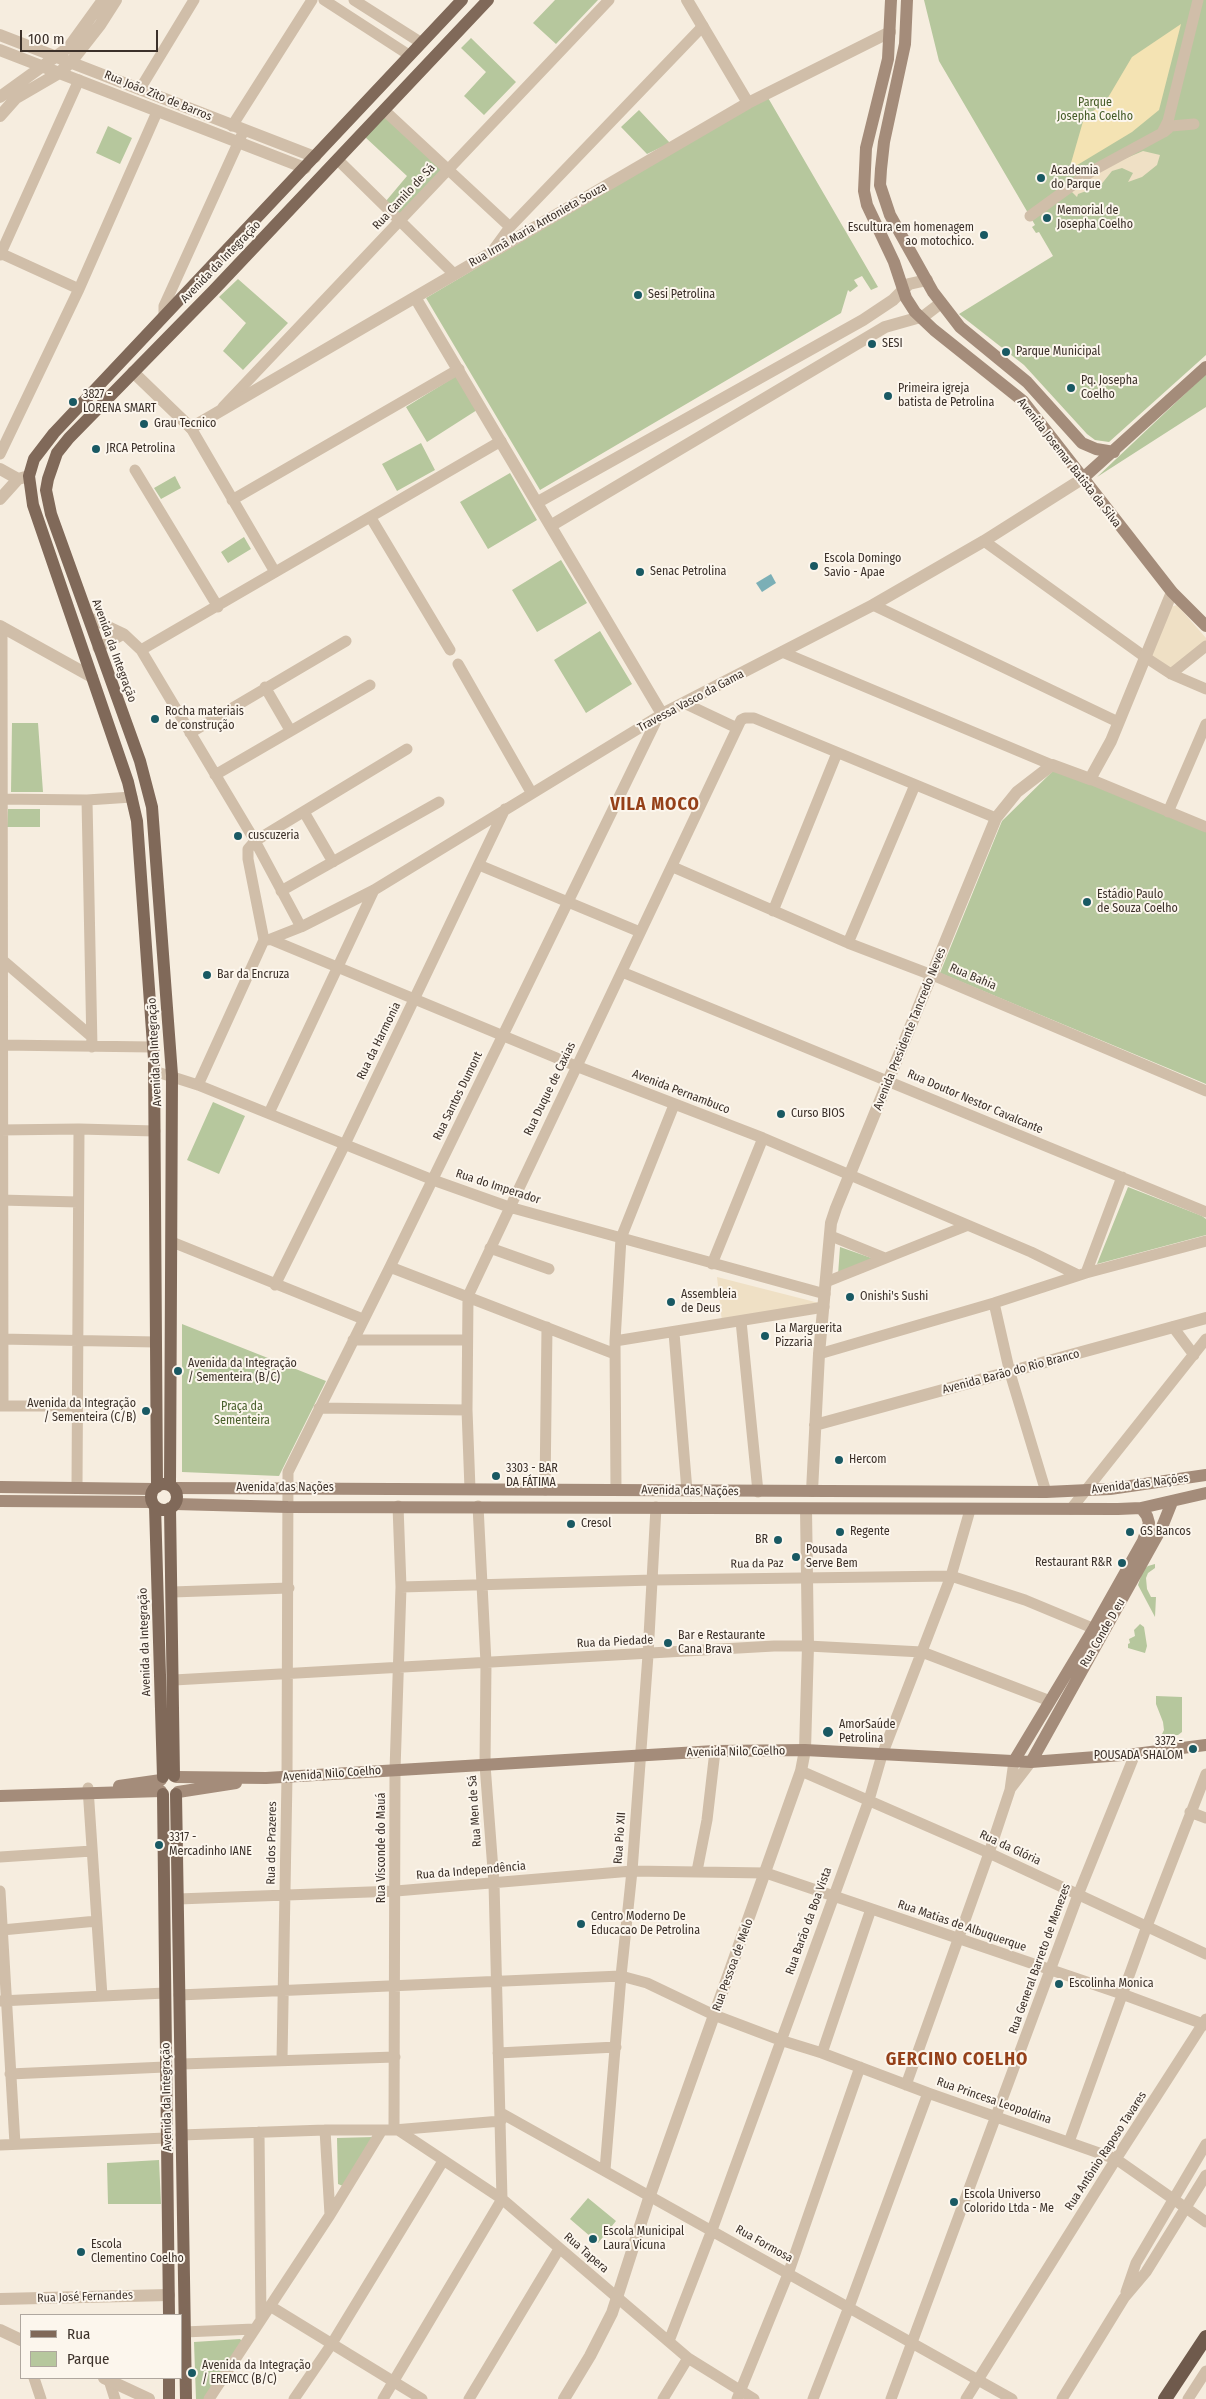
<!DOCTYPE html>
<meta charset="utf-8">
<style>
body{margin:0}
#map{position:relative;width:1206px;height:2399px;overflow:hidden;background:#f6eddf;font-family:"Fira Sans Condensed",sans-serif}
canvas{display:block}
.legend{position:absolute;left:20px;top:2314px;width:162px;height:65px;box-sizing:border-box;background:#fcf6ed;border:1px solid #afa79f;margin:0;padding:6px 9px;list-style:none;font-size:15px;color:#3c312a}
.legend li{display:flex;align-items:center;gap:10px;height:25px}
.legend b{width:25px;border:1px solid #afa79f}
.scale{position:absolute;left:20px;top:30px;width:138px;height:22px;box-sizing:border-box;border:2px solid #3c312a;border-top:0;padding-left:6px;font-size:15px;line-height:18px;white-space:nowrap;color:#3c312a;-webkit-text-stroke:4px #fcf6ed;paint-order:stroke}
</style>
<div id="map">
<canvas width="1206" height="2399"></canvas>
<ul class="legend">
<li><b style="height:6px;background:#806959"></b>Rua</li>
<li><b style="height:14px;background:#b6c79d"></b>Parque</li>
</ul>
<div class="scale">100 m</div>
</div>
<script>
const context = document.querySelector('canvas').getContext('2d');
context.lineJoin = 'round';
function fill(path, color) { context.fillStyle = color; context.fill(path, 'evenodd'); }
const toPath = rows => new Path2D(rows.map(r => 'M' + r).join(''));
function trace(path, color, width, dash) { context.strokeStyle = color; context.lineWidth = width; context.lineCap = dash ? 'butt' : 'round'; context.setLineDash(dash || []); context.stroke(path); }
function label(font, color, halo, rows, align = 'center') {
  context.font = font + ' "Fira Sans Condensed",sans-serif'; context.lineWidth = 4; context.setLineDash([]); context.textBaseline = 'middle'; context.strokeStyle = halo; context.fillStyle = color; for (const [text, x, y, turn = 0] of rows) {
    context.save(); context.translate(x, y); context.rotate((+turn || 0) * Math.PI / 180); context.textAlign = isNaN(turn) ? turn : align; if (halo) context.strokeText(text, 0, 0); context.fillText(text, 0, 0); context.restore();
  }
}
const green = toPath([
 [555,0,598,0,556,44,533,23],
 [924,0,1206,0,1206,355,1109,442,1095,440,1087,434,1024,365,959,314,1053,256,1039,232,1036,233,1032,227,1035,225,939,61],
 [471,38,516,82,484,115,464,96,486,72,461,48],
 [767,96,878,287,871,290,862,276,854,280,858,286,850,292,848,290,841,313,540,490,426,298],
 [639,110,670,143,647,154,621,127],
 [384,116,443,168,400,218,386,201,407,176,365,137],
 [108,126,132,138,120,164,96,153],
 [238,279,288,323,243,370,223,351,246,323,219,297],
 [1206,374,1206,407,1097,477],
 [456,376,477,410,427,442,406,407],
 [421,443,435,470,397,491,382,464],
 [510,473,537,520,488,549,460,502],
 [175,476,181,488,161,499,154,488],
 [244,537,251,549,228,563,221,552],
 [561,560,587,603,537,632,512,590],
 [600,631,632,684,586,713,554,660],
 [12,723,38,723,43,792,11,792],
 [1057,767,1206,832,1206,1084,940,973,1002,821],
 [8,809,40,809,40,827,7,827],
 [213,1102,245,1116,219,1174,187,1160],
 [1128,1187,1202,1216,1206,1219,1206,1235,1097,1264],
 [840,1247,880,1261,838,1275],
 [182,1324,326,1381,279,1476,182,1472],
 [1155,1564,1155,1568,1148,1573,1146,1578,1147,1589,1151,1597,1156,1597,1155,1617,1138,1585,1143,1570,1148,1566],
 [1140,1624,1144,1627,1147,1646,1145,1653,1128,1648,1128,1644,1130,1643,1129,1639,1135,1636,1134,1630],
 [1156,1696,1182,1697,1182,1732,1178,1735,1161,1736,1164,1730,1163,1722,1156,1704],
 [374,2137,343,2186,338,2184,337,2138],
 [159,2160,161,2204,108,2204,107,2163],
 [588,2198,616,2221,598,2243,570,2219],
 [240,2339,245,2344,207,2399,196,2399,194,2342]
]);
const sand = toPath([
 [1181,24,1159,110,1132,132,1069,170,1084,118,1106,101,1132,57]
]);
const plaza = toPath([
 [1143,151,1160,155,1157,165,1142,177,1128,182,1133,173,1122,168,1112,171,1100,186,1078,194,1077,197,1071,191,1091,173],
 [1177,605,1206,638,1206,642,1171,670,1148,657,1170,607],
 [717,1277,819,1303,722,1322]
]);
const water = toPath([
 [771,574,776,583,762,592,756,583]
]);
const minor = toPath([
 [324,0,409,55],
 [354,0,420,42],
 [140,89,194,0],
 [384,110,510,227],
 [232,126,312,0],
 [1164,132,1171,126,1194,124],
 [338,160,454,274],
 [1030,216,1092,171,1162,133,1168,121,1198,0],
 [0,253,79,289],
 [491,253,510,227,703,26],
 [0,255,79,80],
 [164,315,164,306,244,130],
 [223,407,609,0],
 [191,428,275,572],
 [0,454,79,289,157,112],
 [135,470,218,607],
 [232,500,459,369],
 [371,518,450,650],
 [984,541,1145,657,1171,674,1206,689],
 [873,605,1118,722],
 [88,617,124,634,141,650,255,841,301,927],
 [2,627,3,1406],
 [98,648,124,634],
 [141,650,501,441],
 [782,652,1052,765],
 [458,664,531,792],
 [1171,674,1206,646],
 [265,687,290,730],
 [684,703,737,728],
 [190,733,346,641],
 [215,775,370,685],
 [1090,779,1206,827],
 [0,799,87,800,132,797],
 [87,800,92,1047],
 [304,812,333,862],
 [1168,812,1206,724],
 [479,865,640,932],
 [673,867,848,943,937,977,1206,1091],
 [281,891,439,802],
 [773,911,837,753],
 [264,940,248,859,248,849,255,841,407,749],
 [268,940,301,927,374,890,659,716],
 [272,940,576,1066,763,1138,1031,1252,1078,1275],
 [848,943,915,785],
 [0,958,91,1036],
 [622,972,1206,1212],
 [0,1045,153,1047],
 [154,1071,198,1085,433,1180,509,1207,825,1294],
 [198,1085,264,940],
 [269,1113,374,890],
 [0,1130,79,1129,155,1131],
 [0,1200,78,1202],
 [831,1236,885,1258],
 [172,1242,363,1319],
 [490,1248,549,1269],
 [712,1264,763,1138],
 [390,1267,615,1354],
 [1086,1273,1122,1177],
 [826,1282,966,1226],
 [275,1285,345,1144,505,809],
 [994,1303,1010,1373,1046,1492],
 [741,1321,758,1492],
 [1173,1327,1194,1355],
 [674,1333,687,1491],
 [0,1339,156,1342],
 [353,1340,467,1340],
 [615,1341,824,1307],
 [819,1354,994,1303,1086,1273,1206,1241],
 [0,1406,77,1406],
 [319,1408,467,1410],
 [77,1487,79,1129],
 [470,1489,467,1410,468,1296,741,720,745,718,754,718,996,818],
 [545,1490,547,1327],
 [616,1490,615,1341,621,1238,674,1105],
 [1071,1509,1206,1339],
 [401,1587,653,1580,951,1576,1025,1600,1102,1632],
 [172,1592,289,1588],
 [174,1680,774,1646,808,1646,922,1652,1050,1701],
 [801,1771,989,1853,1206,1954],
 [88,1788,102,1996],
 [1011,1788,1031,1762],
 [1190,1812,1206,1818],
 [0,1857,92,1851],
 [697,1871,707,1820,715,1751],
 [0,1891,15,2144],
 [178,1899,396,1891,632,1871,766,1873,1122,1994,1206,2025],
 [2,1930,97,1921],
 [179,1995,621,1976,647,1983,714,2015,780,2040,822,2053,928,2093,1116,2159,1206,2222],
 [0,2001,165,1993],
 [498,2053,616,2047],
 [822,2053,871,1909],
 [282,2060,287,1777,288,1472,390,1267,658,717],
 [181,2064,395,2057],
 [10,2074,165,2067],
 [906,2085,989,1853,1010,1790,1014,1761],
 [501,2113,1012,2399],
 [325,2130,330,2215],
 [394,2130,395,1770,401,1587,398,1506],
 [398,2130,502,2199,688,2358,754,2399],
 [259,2132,261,2320],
 [181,2135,325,2130,394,2130,501,2121],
 [1069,2142,1147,1926,1206,1774],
 [0,2145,166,2138],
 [605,2170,621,1976,632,1871,648,1655,656,1507],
 [1126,2292,1136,2263,1206,2144],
 [270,2306,422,2399],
 [184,2332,254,2329],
 [669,2341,712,2230,869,1800,882,1755,951,1576,970,1510],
 [34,2378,41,2399],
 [109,2380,115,2399],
 [209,2399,330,2215,382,2130],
 [294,2399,331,2345,443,2161],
 [383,2399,502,2199,494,1883,485,1765,486,1663,478,1506],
 [469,2399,559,2249],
 [663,2399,688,2358],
 [737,2399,788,2274,860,2067],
 [813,2399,849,2307,928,2093],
 [891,2399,1078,1895,1135,1754],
 [966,2399,1116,2159,1206,2019],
 [1062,2399,1124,2298,1146,2272,1206,2175],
 [1188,2399,1206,2371]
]);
const tertiary = toPath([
 [687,0,748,103],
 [0,35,315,157],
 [0,50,305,168],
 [0,97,69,47,103,0],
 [0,116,16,98,59,73,71,62,100,25,116,0],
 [416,299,662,714,873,605,984,541,1082,479],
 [133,372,191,428,748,103,890,32],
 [0,469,18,479],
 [0,499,18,479,29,476],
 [538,502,863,320,893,300,909,284,927,280],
 [552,525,885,327,924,316,941,303],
 [0,626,92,677],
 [815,1425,1206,1318],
 [812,1491,819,1354,831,1223,836,1208,996,818,1017,792,1052,765,1090,779,1111,741,1172,592],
 [0,2299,169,2295],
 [0,2330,21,2340],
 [104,2378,149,2399],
 [564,2399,590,2356,612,2313,650,2195,801,1771,805,1750,808,1646,806,1509]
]);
const secondary = toPath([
 [891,0,888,59,866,148,864,191,867,205,894,262,906,298,915,312,934,330,1023,401,1172,592,1206,626],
 [907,0,905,44,884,142,881,169,880,185,890,215,933,292,960,327,1027,382,1082,443,1096,449,1114,452],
 [1082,479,1206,367],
 [0,1487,154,1489],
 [174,1488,1046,1492,1110,1489,1206,1475],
 [0,1501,152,1502],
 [175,1504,288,1507,1118,1509,1141,1508,1206,1493],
 [1014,1761,1094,1628,1143,1541,1149,1523,1147,1516,1141,1508],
 [1031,1762,1162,1527,1172,1502],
 [176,1777,266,1778,715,1751,805,1750,1031,1762,1135,1754,1206,1745],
 [119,1786,161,1780],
 [178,1792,236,1783],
 [0,1796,161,1791]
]);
const primary = toPath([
 '151 1497a13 13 0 1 1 26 0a13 13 0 1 1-26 0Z',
 [170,1485,172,1075,152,807,140,761,51,514,46,490,48,479,57,453,69,438,213,291,488,0],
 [157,1487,154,1059,137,821,128,782,33,505,29,476,34,459,54,433,462,0],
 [155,1506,163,1777],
 [170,1508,174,1776],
 [163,1794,169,2315],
 [176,1794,186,2399],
 [169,2399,169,2378]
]);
const trunk = toPath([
 [1165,2399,1206,2337]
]);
const markers = [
 [1041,178,5,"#195963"],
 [1047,218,5,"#195963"],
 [984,235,5,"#195963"],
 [638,295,5,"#195963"],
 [872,344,5,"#195963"],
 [1006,352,5,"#195963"],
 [1071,388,5,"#195963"],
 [888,396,5,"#195963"],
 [73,402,5,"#195963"],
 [144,424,5,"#195963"],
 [96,449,5,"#195963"],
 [814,566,5,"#195963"],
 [640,572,5,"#195963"],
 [155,719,5,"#195963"],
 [238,836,5,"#195963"],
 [1087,902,5,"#195963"],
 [207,975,5,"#195963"],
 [781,1114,5,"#195963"],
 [850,1297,5,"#195963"],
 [671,1302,5,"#195963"],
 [765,1336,5,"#195963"],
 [178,1371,5,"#195963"],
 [146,1411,5,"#195963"],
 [839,1460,5,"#195963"],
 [496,1476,5,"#195963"],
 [571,1524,5,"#195963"],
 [840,1532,5,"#195963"],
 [1130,1532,5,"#195963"],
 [778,1540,5,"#195963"],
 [796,1557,5,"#195963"],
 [1122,1563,5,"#195963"],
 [668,1643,5,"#195963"],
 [828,1732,6,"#195963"],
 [1193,1749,5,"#195963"],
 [159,1845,5,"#195963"],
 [581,1924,5,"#195963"],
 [1059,1984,5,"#195963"],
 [954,2202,5,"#195963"],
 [593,2239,5,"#195963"],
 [81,2252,5,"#195963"],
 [192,2373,5,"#195963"]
];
const streetNames = [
 ["Rua João Zito de Barros",158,96,22],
 ["Rua Camilo de Sá",404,197,-47],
 ["Rua Irmã Maria Antonieta Souza",538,225,-30],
 ["Avenida da Integração",221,262,-46],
 ["Avenida Josemar Batista da Silva",1069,463,52],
 ["Avenida da Integração",114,651,70],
 ["Travessa Vasco da Gama",691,701,-28],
 ["Rua Bahia",973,977,23],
 ["Avenida Presidente Tancredo Neves",910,1029,-68],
 ["Rua da Harmonia",379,1041,-64],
 ["Avenida da Integração",155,1052,-93],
 ["Rua Duque de Caxias",550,1089,-64],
 ["Avenida Pernambuco",681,1092,21],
 ["Rua Santos Dumont",458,1096,-64],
 ["Rua Doutor Nestor Cavalcante",975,1102,23],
 ["Rua do Imperador",498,1187,18],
 ["Avenida Barão do Rio Branco",1011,1372,-15],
 ["Avenida das Nações",1140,1484,-7],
 ["Avenida das Nações",285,1488],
 ["Avenida das Nações",690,1491,1],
 ["Rua da Paz",757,1564,-1],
 ["Rua Conde D eu",1103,1633,-60],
 ["Avenida da Integração",145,1642,-92],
 ["Rua da Piedade",615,1642,-3],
 ["Avenida Nilo Coelho",736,1752,-1],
 ["Avenida Nilo Coelho",332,1774,-4],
 ["Rua Men de Sá",475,1811,-94],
 ["Rua Pio XII",620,1838,-86],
 ["Rua dos Prazeres",272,1843,-89],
 ["Rua Visconde do Mauá",382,1848,-90],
 ["Rua da Glória",1010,1848,25],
 ["Rua da Independência",471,1871,-5],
 ["Rua Barão da Boa Vista",809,1921,-70],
 ["Rua Matias de Albuquerque",962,1926,19],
 ["Rua General Barreto de Menezes",1040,1959,-70],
 ["Rua Pessoa de Melo",733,1965,-70],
 ["Avenida da Integração",167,2097,-91],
 ["Rua Princesa Leopoldina",994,2101,19],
 ["Rua Antônio Raposo Tavares",1106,2151,-57],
 ["Rua Formosa",764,2244,29],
 ["Rua Tapera",586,2253,41],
 ["Rua José Fernandes",85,2297,-2]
];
const parkNames = [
 ["Parque",1095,103],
 ["Josepha Coelho",1095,117],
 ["Praça da",242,1407],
 ["Sementeira",242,1421]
];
const poiNames = [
 ["Academia",1051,171],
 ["do Parque",1051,185],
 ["Memorial de",1057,211],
 ["Josepha Coelho",1057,225],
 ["Escultura em homenagem",974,228,"right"],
 ["ao motochico.",974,242,"right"],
 ["Sesi Petrolina",648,295],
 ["SESI",882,344],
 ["Parque Municipal",1016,352],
 ["Pq. Josepha",1081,381],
 ["Coelho",1081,395],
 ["Primeira igreja",898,389],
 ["batista de Petrolina",898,403],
 ["3827 -",83,395],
 ["LORENA SMART",83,409],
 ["Grau Tecnico",154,424],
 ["JRCA Petrolina",106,449],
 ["Escola Domingo",824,559],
 ["Savio - Apae",824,573],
 ["Senac Petrolina",650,572],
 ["Rocha materiais",165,712],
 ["de construção",165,726],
 ["cuscuzeria",248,836],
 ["Estádio Paulo",1097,895],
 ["de Souza Coelho",1097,909],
 ["Bar da Encruza",217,975],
 ["Curso BIOS",791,1114],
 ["Assembleia",681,1295],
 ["de Deus",681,1309],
 ["Onishi's Sushi",860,1297],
 ["La Marguerita",775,1329],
 ["Pizzaria",775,1343],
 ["Avenida da Integração",188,1364],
 ["/ Sementeira (B/C)",188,1378],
 ["Avenida da Integração",136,1404,"right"],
 ["/ Sementeira (C/B)",136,1418,"right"],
 ["Hercom",849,1460],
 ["3303 - BAR",506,1469],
 ["DA FÁTIMA",506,1483],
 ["Cresol",581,1524],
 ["Regente",850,1532],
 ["GS Bancos",1140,1532],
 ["BR",768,1540,"right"],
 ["Pousada",806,1550],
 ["Serve Bem",806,1564],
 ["Restaurant R&R",1112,1563,"right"],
 ["Bar e Restaurante",678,1636],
 ["Cana Brava",678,1650],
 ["AmorSaúde",839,1725],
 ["Petrolina",839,1739],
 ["3372 -",1183,1742,"right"],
 ["POUSADA SHALOM",1183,1756,"right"],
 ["3317 -",169,1838],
 ["Mercadinho IANE",169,1852],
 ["Centro Moderno De",591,1917],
 ["Educacao De Petrolina",591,1931],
 ["Escolinha Monica",1069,1984],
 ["Escola Universo",964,2195],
 ["Colorido Ltda - Me",964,2209],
 ["Escola Municipal",603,2232],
 ["Laura Vicuna",603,2246],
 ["Escola",91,2245],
 ["Clementino Coelho",91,2259],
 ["Avenida da Integração",202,2366],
 ["/ EREMCC (B/C)",202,2380]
];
const districtNames = [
 ["VILA MOCO",655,805],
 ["GERCINO COELHO",957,2060]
];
fill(green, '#b6c79d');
fill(sand, '#f4e3b3');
fill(plaza, '#efe0c5');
fill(water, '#7bafb6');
trace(minor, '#d0bea9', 11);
trace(tertiary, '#d0bea9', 12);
trace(secondary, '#a48c7a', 12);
trace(primary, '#806959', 12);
trace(trunk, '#6f5a4c', 14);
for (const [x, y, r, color] of markers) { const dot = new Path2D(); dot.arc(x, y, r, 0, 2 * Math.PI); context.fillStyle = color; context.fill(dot); trace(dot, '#fcf6ed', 2); }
label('12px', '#3c312a', '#fcf6ed', streetNames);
label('12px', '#475e2a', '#fcf6ed', parkNames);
label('12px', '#3c312a', '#fcf6ed', poiNames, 'left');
context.letterSpacing = '1px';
label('bold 18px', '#954019', '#fcf6ed', districtNames);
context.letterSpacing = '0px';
</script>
